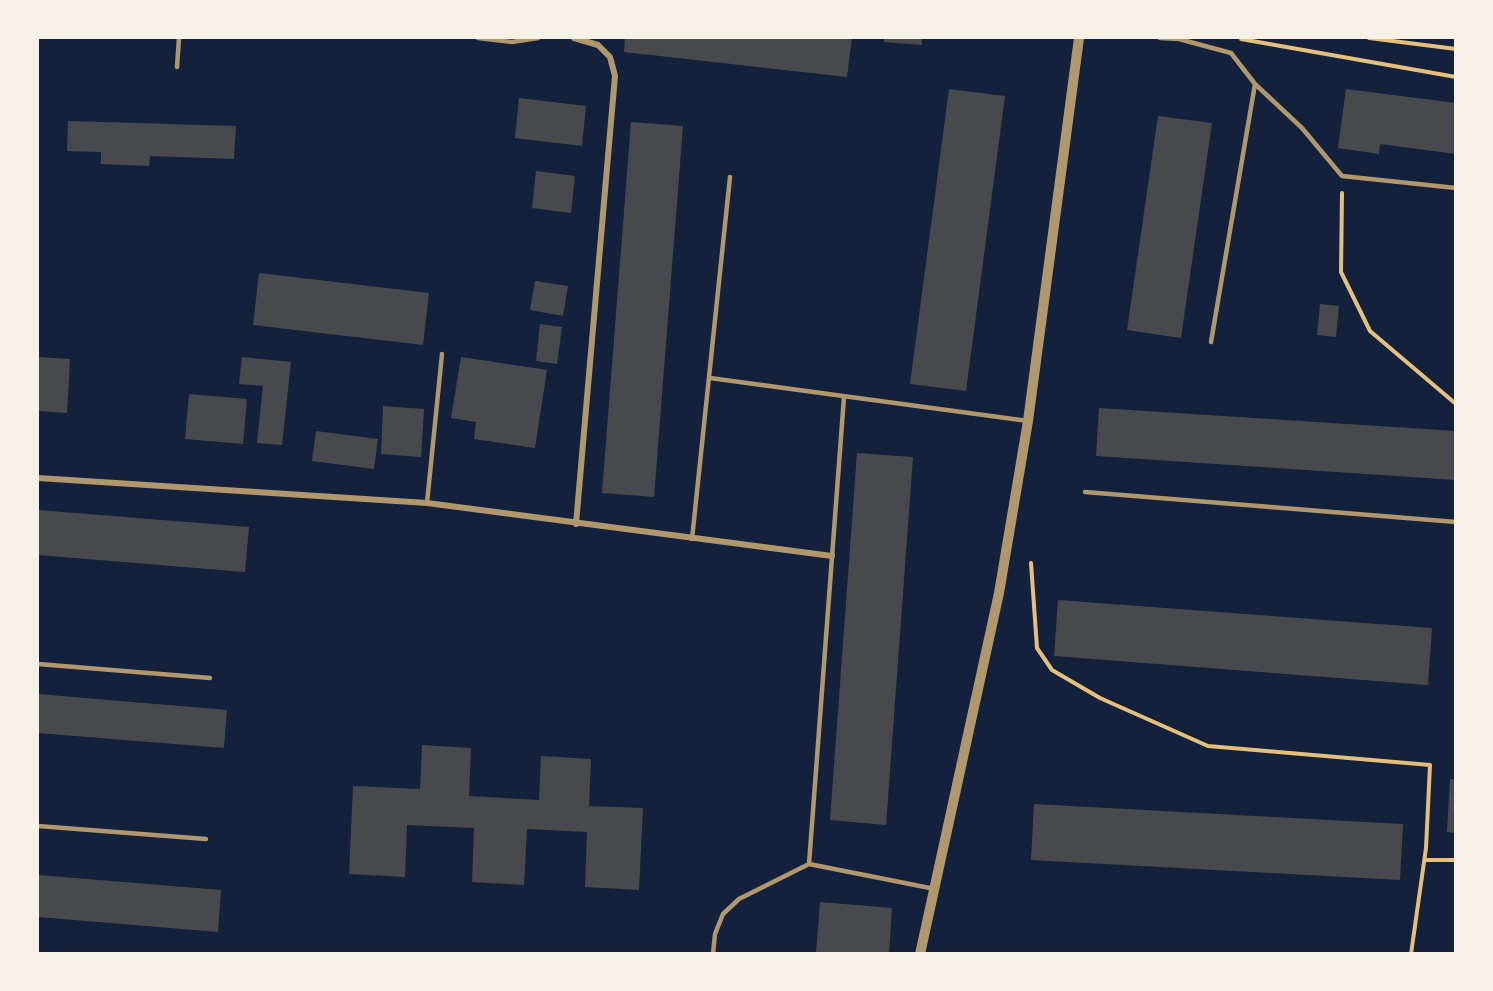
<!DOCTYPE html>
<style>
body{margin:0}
#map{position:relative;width:1493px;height:991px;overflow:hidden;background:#14213d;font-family:"Alegreya Sans",sans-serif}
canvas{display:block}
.frame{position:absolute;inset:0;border:39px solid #f6f1e7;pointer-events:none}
</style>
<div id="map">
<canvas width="1493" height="991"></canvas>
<div class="frame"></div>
</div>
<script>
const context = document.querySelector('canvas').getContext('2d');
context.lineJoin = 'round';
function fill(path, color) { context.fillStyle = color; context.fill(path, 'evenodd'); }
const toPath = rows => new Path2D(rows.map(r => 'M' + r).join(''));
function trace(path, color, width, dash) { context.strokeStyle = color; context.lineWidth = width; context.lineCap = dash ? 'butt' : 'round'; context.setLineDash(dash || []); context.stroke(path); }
const building = toPath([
 [625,38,852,38,847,77,624,52],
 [884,38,922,38,922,45,884,42],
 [949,89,1005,96,966,391,910,384],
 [1346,89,1456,103,1456,154,1380,144,1379,154,1338,148],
 [519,98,586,106,582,146,515,138],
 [1158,116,1212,123,1181,338,1127,330],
 [68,121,236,126,234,159,150,156,149,166,101,164,101,152,67,151],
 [631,122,683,126,654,497,602,493],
 [536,171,575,176,571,213,532,208],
 [259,273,429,293,423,345,253,325],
 [535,281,568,286,563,316,530,310],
 [1320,304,1339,306,1336,337,1317,335],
 [540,324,562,327,557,364,536,361],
 [38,357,70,359,67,413,38,411],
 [242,357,291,362,282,445,257,443,263,386,239,384],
 [461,357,547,370,535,448,474,439,476,422,451,418],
 [189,394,247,399,243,444,185,439],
 [383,406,424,409,421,457,381,454],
 [1099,408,1456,431,1456,480,1096,456],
 [316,431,378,439,374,469,312,461],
 [857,453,913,457,886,825,830,820],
 [38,510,249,527,245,572,38,555],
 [1058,600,1432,628,1428,685,1054,656],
 [38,694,227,710,224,748,38,733],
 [422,745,471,748,469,796,539,800,541,756,591,759,589,806,643,808,639,890,585,887,587,832,527,829,524,885,472,882,474,828,407,825,405,877,349,874,353,786,420,789],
 [1450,779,1456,779,1456,833,1447,832],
 [1034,804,1403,824,1400,880,1031,860],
 [38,875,221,890,218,932,38,917],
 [820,902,892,908,889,954,816,954]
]);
const path = toPath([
 [1369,38,1456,49],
 [1241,39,1456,77],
 [1342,193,1341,272,1370,331,1456,404],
 [1031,563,1037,648,1052,670,1100,698,1208,746,1430,765,1426,848,1411,954],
 [1425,860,1456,860]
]);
const service = toPath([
 [478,38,512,42,538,38],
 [1160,38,1179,39,1231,53,1255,84,1211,342],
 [177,67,179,38],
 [1255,84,1302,128,1342,176,1456,188],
 [710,378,1028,421],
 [844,397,809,864,935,889],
 [1085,492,1456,522],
 [427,503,442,354],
 [692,539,730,177],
 [38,664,210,678],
 [38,826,206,839],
 [713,954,715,934,723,914,739,899,809,864]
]);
const minor = toPath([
 [574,38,598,45,610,57,615,76,576,524],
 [38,478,427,503,832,556]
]);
const tertiary = toPath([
 [920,954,999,593,1028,421,1079,38]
]);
fill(building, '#48494c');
trace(path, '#e5c07b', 4);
trace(service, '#b1986c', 4.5);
trace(minor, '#b1986c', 6);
trace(tertiary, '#b1986c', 10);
</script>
